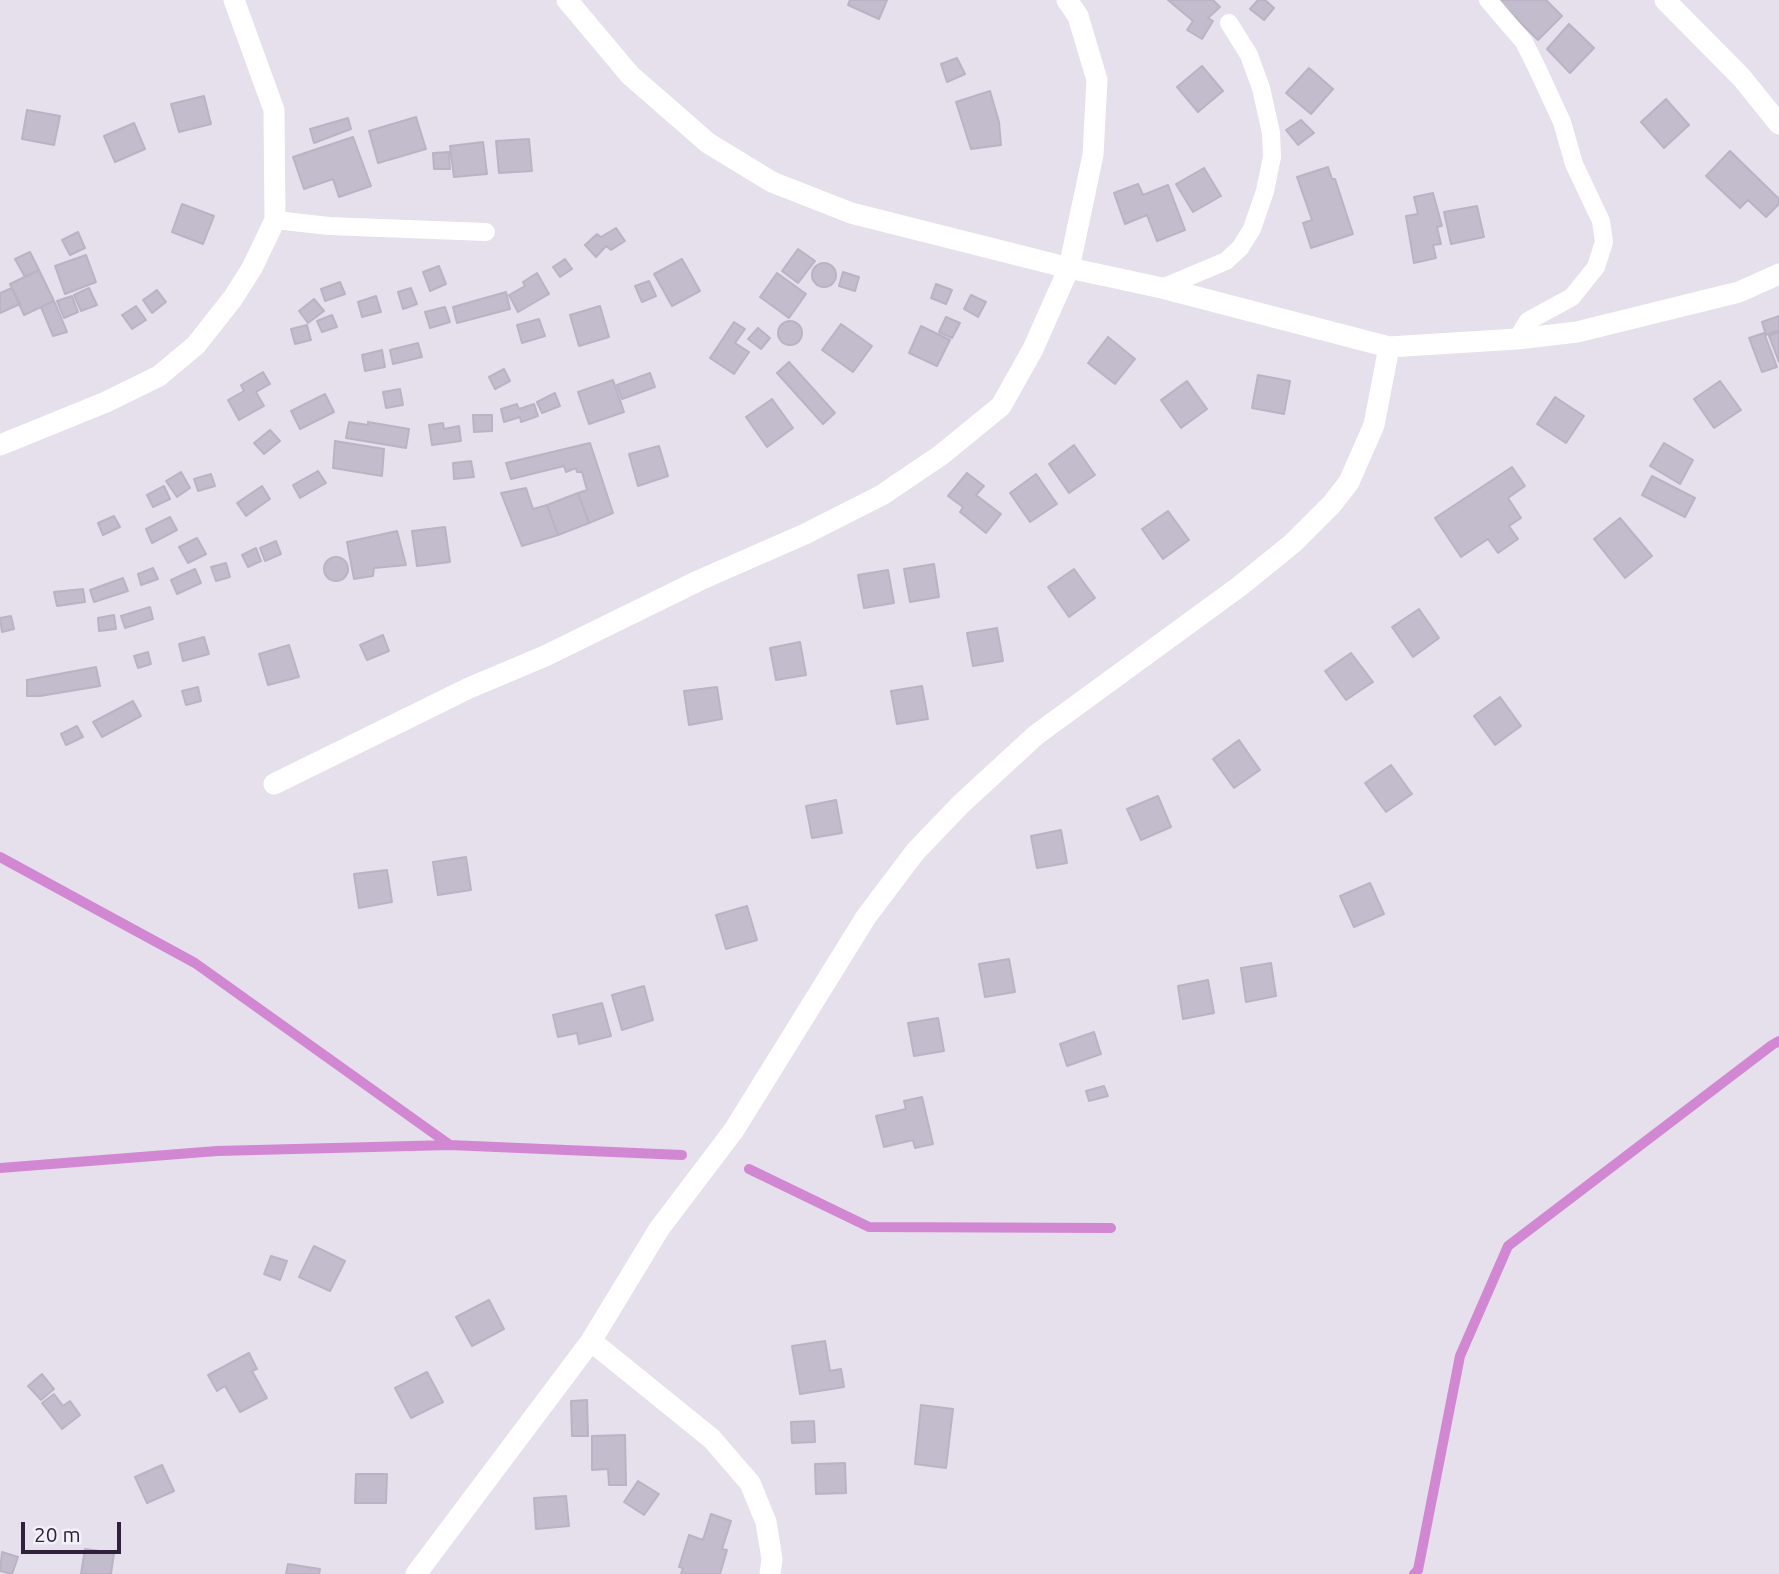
<!DOCTYPE html>
<style>
body{margin:0}
#map{position:relative;width:1779px;height:1574px;overflow:hidden;background:#e5e0ec;font-family:Ubuntu,sans-serif}
canvas{display:block}
.scale{position:absolute;left:21px;top:1522px;width:100px;height:32px;box-sizing:border-box;border:4px solid #31203c;border-top:0;padding-left:9px;font-size:21px;line-height:24px;white-space:nowrap;color:#31203c;-webkit-text-stroke:5px #f3f1f8;paint-order:stroke}
</style>
<div id="map">
<canvas width="1779" height="1574"></canvas>
<div class="scale">20 m</div>
</div>
<script>
const context = document.querySelector('canvas').getContext('2d');
context.lineJoin = 'round';
const toPath = rows => new Path2D(rows.map(r => 'M' + r).join(''));
function trace(path, color, width, dash) { context.strokeStyle = color; context.lineWidth = width; context.lineCap = dash ? 'butt' : 'round'; context.setLineDash(dash || []); context.stroke(path); }
function fill(path, color) { context.fillStyle = color; context.fill(path, 'evenodd'); }
const stream = toPath([
 [0,857,195,963,450,1145,682,1155],
 [0,1168,217,1151,450,1145],
 [749,1169,869,1227,1111,1228],
 [1414,1574,1418,1570,1460,1356,1508,1246,1772,1045,1779,1041]
]);
const building = toPath([
 [850,0,887,0,879,19,848,5,850,0],
 [1168,0,1213,0,1220,7,1208,18,1213,21,1202,39,1187,30,1193,21,1168,0],
 [1258,0,1265,0,1274,8,1264,20,1250,9,1258,0],
 [1498,0,1546,0,1562,16,1538,40,1498,0],
 [1569,24,1594,48,1570,73,1547,49,1569,24],
 [957,58,965,74,947,82,941,64,957,58],
 [1202,66,1223,91,1198,112,1177,87,1202,66],
 [1309,68,1333,89,1311,114,1286,93,1309,68],
 [990,91,999,122,1001,145,971,149,956,102,990,91],
 [204,96,211,124,179,132,171,104,204,96],
 [1666,99,1689,125,1664,148,1641,122,1666,99],
 [27,110,60,116,54,145,22,139,27,110],
 [416,117,426,149,378,163,369,131,416,117],
 [348,118,351,129,314,143,310,129,348,118],
 [1301,120,1314,133,1298,145,1286,130,1301,120],
 [134,123,145,149,115,162,104,136,134,123],
 [353,137,371,186,339,197,333,179,304,189,293,157,353,137],
 [529,139,532,171,499,173,496,141,529,139],
 [483,142,487,174,454,177,450,146,483,142],
 [1730,151,1779,199,1779,204,1766,217,1748,200,1740,208,1706,176,1730,151],
 [449,152,450,169,434,169,433,153,449,152],
 [1328,167,1332,179,1335,179,1353,234,1311,248,1303,223,1312,220,1297,177,1328,167],
 [1204,168,1221,196,1193,212,1176,184,1204,168],
 [1138,184,1143,195,1168,185,1185,230,1157,241,1147,215,1125,224,1114,193,1138,184],
 [1433,193,1442,226,1437,227,1441,244,1433,245,1436,258,1414,263,1406,216,1418,214,1414,197,1433,193],
 [182,204,214,216,203,244,172,232,182,204],
 [1477,206,1484,237,1451,244,1444,212,1477,206],
 [616,228,625,241,611,250,606,246,596,257,585,245,597,234,601,237,616,228],
 [78,232,85,248,70,255,62,240,78,232],
 [798,249,815,261,798,283,782,271,798,249],
 [30,252,39,270,25,277,15,259,30,252],
 [86,255,96,282,65,294,55,266,86,255],
 [565,259,572,269,560,277,553,267,565,259],
 [682,259,700,291,672,306,654,274,682,259],
 '812 275a12 12 0 1 1 24 0a12 12 0 1 1-24 0Z',
 [439,266,446,284,430,291,423,272,439,266],
 [39,270,54,301,24,315,10,284,39,270],
 [843,272,859,277,855,291,839,286,843,272],
 [537,273,549,294,518,312,509,295,525,286,523,282,537,273],
 [777,273,806,294,789,318,760,297,777,273],
 [649,281,656,296,642,302,635,286,649,281],
 [340,282,345,294,325,301,321,289,340,282],
 [936,284,952,290,946,304,931,298,936,284],
 [12,288,20,304,0,313,0,293,12,288],
 [89,288,97,305,81,311,74,295,89,288],
 [411,288,417,304,403,309,398,292,411,288],
 [157,290,166,302,152,313,143,300,157,290],
 [506,292,510,309,457,323,453,307,506,292],
 [971,295,986,302,978,317,964,309,971,295],
 [72,296,78,312,64,318,57,301,72,296],
 [376,296,381,312,362,317,358,302,376,296],
 [314,299,324,311,308,323,299,311,314,299],
 [54,301,67,332,53,336,41,307,54,301],
 [136,306,146,320,132,329,122,315,136,306],
 [600,306,609,337,579,346,570,315,600,306],
 [445,307,450,322,430,328,425,312,445,307],
 [332,315,337,327,322,332,317,321,332,315],
 [1779,316,1779,330,1766,335,1762,322,1779,316],
 [946,317,960,323,952,338,939,332,946,317],
 [539,319,545,336,522,343,517,325,539,319],
 '778 333a12 12 0 1 1 24 0a12 12 0 1 1-24 0Z',
 [734,322,745,329,735,343,749,352,734,374,710,358,734,322],
 [841,324,872,346,853,372,822,350,841,324],
 [307,325,311,340,295,344,291,329,307,325],
 [921,326,950,340,937,366,909,353,921,326],
 [758,328,770,338,761,349,748,339,758,328],
 [1779,332,1779,362,1769,336,1779,332],
 [1764,333,1777,367,1762,372,1749,338,1764,333],
 [1108,337,1135,359,1115,384,1088,363,1108,337],
 [418,343,422,357,393,364,390,350,418,343],
 [382,350,385,367,365,371,362,355,382,350],
 [789,362,835,413,823,424,777,373,789,362],
 [504,369,510,381,495,389,489,377,504,369],
 [263,372,270,384,256,392,264,406,239,420,228,400,244,391,241,385,263,372],
 [650,373,655,387,622,399,617,385,650,373],
 [1258,375,1290,381,1284,414,1252,408,1258,375],
 [613,380,624,412,589,424,578,392,613,380],
 [1187,381,1207,409,1181,428,1161,400,1187,381],
 [1720,381,1741,410,1714,428,1694,399,1720,381],
 [400,389,403,405,386,408,383,392,400,389],
 [555,393,560,406,542,413,537,402,555,393],
 [325,394,334,412,300,429,291,411,325,394],
 [1555,397,1584,416,1566,443,1537,424,1555,397],
 [772,399,793,428,767,447,746,417,772,399],
 [517,404,519,409,534,404,538,416,521,422,520,417,504,422,501,409,517,404],
 [473,415,492,415,492,431,474,432,473,415],
 [349,422,368,425,368,422,409,429,406,448,346,438,349,422],
 [443,423,444,429,459,426,461,441,432,445,429,425,443,423],
 [270,430,280,441,264,454,254,443,270,430],
 [335,441,384,449,382,476,333,468,335,441],
 [590,443,613,513,589,523,578,493,587,490,582,472,577,472,576,468,566,472,564,466,511,479,506,463,590,443],
 [1664,443,1693,460,1680,484,1650,466,1664,443],
 [1074,445,1095,475,1069,493,1049,464,1074,445],
 [659,446,668,476,638,486,629,454,659,446],
 [471,461,474,477,454,479,453,463,471,461],
 [1512,467,1525,486,1508,498,1521,518,1509,526,1518,539,1498,553,1488,539,1461,557,1435,518,1512,467],
 [318,471,326,483,300,498,293,485,318,471],
 [181,472,190,488,177,497,166,481,181,472],
 [967,473,984,486,976,495,1001,514,986,533,960,512,963,507,948,496,967,473],
 [211,474,215,486,198,491,194,479,211,474],
 [1036,474,1057,504,1030,522,1010,493,1036,474],
 [1652,476,1695,498,1685,517,1642,495,1652,476],
 [164,486,170,499,153,507,147,495,164,486],
 [262,486,270,499,246,516,237,503,262,486],
 [526,488,533,509,547,505,558,535,522,546,501,493,526,488],
 [578,493,589,523,558,535,547,505,578,493],
 [1168,511,1189,540,1163,559,1142,529,1168,511],
 [114,516,120,527,103,535,98,523,114,516],
 [170,517,177,530,152,543,146,529,170,517],
 [1620,518,1652,556,1625,578,1594,539,1620,518],
 [445,527,450,562,417,566,412,531,445,527],
 [397,531,406,565,374,568,373,576,354,579,347,542,397,531],
 [197,538,206,554,188,563,179,547,197,538],
 [276,541,281,554,265,561,260,548,276,541],
 [256,548,261,561,248,567,242,555,256,548],
 '324 569a12 12 0 1 1 24 0a12 12 0 1 1-24 0Z',
 [226,563,230,577,216,581,211,567,226,563],
 [934,564,939,597,910,602,904,569,934,564],
 [153,568,158,579,141,585,138,574,153,568],
 [195,569,201,583,177,594,171,580,195,569],
 [1074,569,1095,598,1069,617,1048,587,1074,569],
 [888,570,894,603,864,608,858,575,888,570],
 [123,578,128,591,94,602,90,590,123,578],
 [83,589,85,602,57,606,54,592,83,589],
 [150,607,153,619,125,628,121,616,150,607],
 [1419,609,1439,638,1413,657,1392,627,1419,609],
 [114,615,116,629,99,631,98,618,114,615],
 [11,616,14,629,2,632,0,618,11,616],
 [997,628,1003,661,973,666,967,633,997,628],
 [383,635,389,651,367,660,360,645,383,635],
 [204,637,209,654,183,661,179,644,204,637],
 [800,642,806,675,776,680,770,648,800,642],
 [289,645,299,677,268,685,259,654,289,645],
 [148,652,151,664,138,668,134,656,148,652],
 [1351,653,1373,682,1346,700,1325,671,1351,653],
 [96,667,100,686,40,696,27,696,27,680,96,667],
 [922,686,928,719,897,724,891,691,922,686],
 [198,687,201,701,186,705,182,691,198,687],
 [717,687,722,719,689,725,684,691,717,687],
 [1500,697,1521,726,1495,745,1474,716,1500,697],
 [133,701,141,716,102,737,93,722,133,701],
 [77,726,83,737,66,745,61,734,77,726],
 [1239,740,1260,770,1234,788,1213,759,1239,740],
 [1391,765,1412,794,1386,812,1365,783,1391,765],
 [1158,796,1171,827,1141,840,1127,809,1158,796],
 [836,800,842,833,812,838,806,806,836,800],
 [1061,830,1067,863,1037,868,1031,836,1061,830],
 [466,857,471,890,438,895,433,862,466,857],
 [387,870,392,902,359,908,354,874,387,870],
 [1370,883,1384,914,1354,927,1340,896,1370,883],
 [747,906,757,940,726,949,716,915,747,906],
 [1009,959,1015,992,985,997,979,964,1009,959],
 [1271,963,1276,996,1246,1002,1241,968,1271,963],
 [1208,980,1214,1013,1183,1019,1178,986,1208,980],
 [644,986,653,1020,622,1030,612,995,644,986],
 [602,1003,611,1036,579,1044,577,1033,558,1037,553,1015,602,1003],
 [938,1018,944,1051,914,1056,908,1023,938,1018],
 [1094,1032,1101,1054,1067,1066,1060,1044,1094,1032],
 [1104,1086,1108,1096,1089,1101,1086,1091,1104,1086],
 [922,1097,933,1144,915,1148,913,1140,884,1147,876,1116,906,1109,904,1101,922,1097],
 [314,1246,345,1261,330,1291,299,1277,314,1246],
 [271,1256,287,1261,280,1280,264,1274,271,1256],
 [489,1300,504,1329,472,1346,456,1317,489,1300],
 [825,1341,830,1371,841,1369,844,1387,800,1394,792,1346,825,1341],
 [249,1353,257,1369,252,1371,267,1398,240,1412,225,1386,217,1391,208,1375,249,1353],
 [427,1372,443,1402,411,1418,395,1388,427,1372],
 [42,1374,54,1389,41,1400,28,1386,42,1374],
 [54,1394,63,1406,70,1401,80,1415,62,1429,42,1403,54,1394],
 [587,1400,588,1436,572,1436,571,1401,587,1400],
 [921,1405,953,1409,946,1468,915,1464,921,1405],
 [814,1421,815,1442,792,1443,791,1422,814,1421],
 [625,1435,626,1485,609,1485,608,1469,592,1470,592,1436,625,1435],
 [845,1463,846,1493,816,1494,815,1464,845,1463],
 [162,1465,174,1491,147,1503,135,1477,162,1465],
 [356,1474,387,1474,386,1503,355,1503,356,1474],
 [638,1481,659,1494,644,1515,624,1502,638,1481],
 [566,1496,569,1526,536,1529,534,1498,566,1496],
 [711,1514,731,1521,722,1549,727,1550,720,1574,681,1574,683,1568,679,1567,689,1535,703,1540,711,1514],
 [85,1549,114,1553,111,1574,81,1574,85,1549],
 [2,1552,18,1557,12,1574,0,1571,2,1552],
 [288,1564,320,1569,319,1574,286,1574,288,1564]
]);
const lane = toPath([
 [1488,0,1524,42,1537,68,1562,122,1574,164,1601,221,1604,242,1596,267,1572,297,1528,321,1517,339],
 [275,220,329,226,486,232],
 [1162,288,1226,261,1240,248,1252,229,1265,191,1272,157,1271,133,1261,88,1249,55,1229,23]
]);
const street = toPath([
 [567,0,630,75,708,143,772,182,851,213,1069,268,1162,288,1389,347,1517,339,1577,332,1739,292,1779,274],
 [1665,0,1742,78,1779,124],
 [0,445,106,402,159,376,196,345,233,298,252,268,275,220,274,110,234,0],
 [274,784,469,688,545,656,700,580,805,534,882,495,941,455,1001,406,1033,349,1069,268,1093,155,1097,80,1078,16,1067,0],
 [591,1341,712,1439,750,1483,766,1522,772,1559,770,1574],
 [416,1574,591,1341,659,1229,734,1130,866,917,915,852,961,804,1036,735,1240,586,1293,543,1332,504,1349,482,1374,425,1389,347]
]);
trace(stream, '#d287d2', 10);
fill(building, '#c3bccc');
trace(building, '#bbb3c5', 2);
trace(lane, '#fff', 18);
trace(street, '#fff', 21);
</script>
